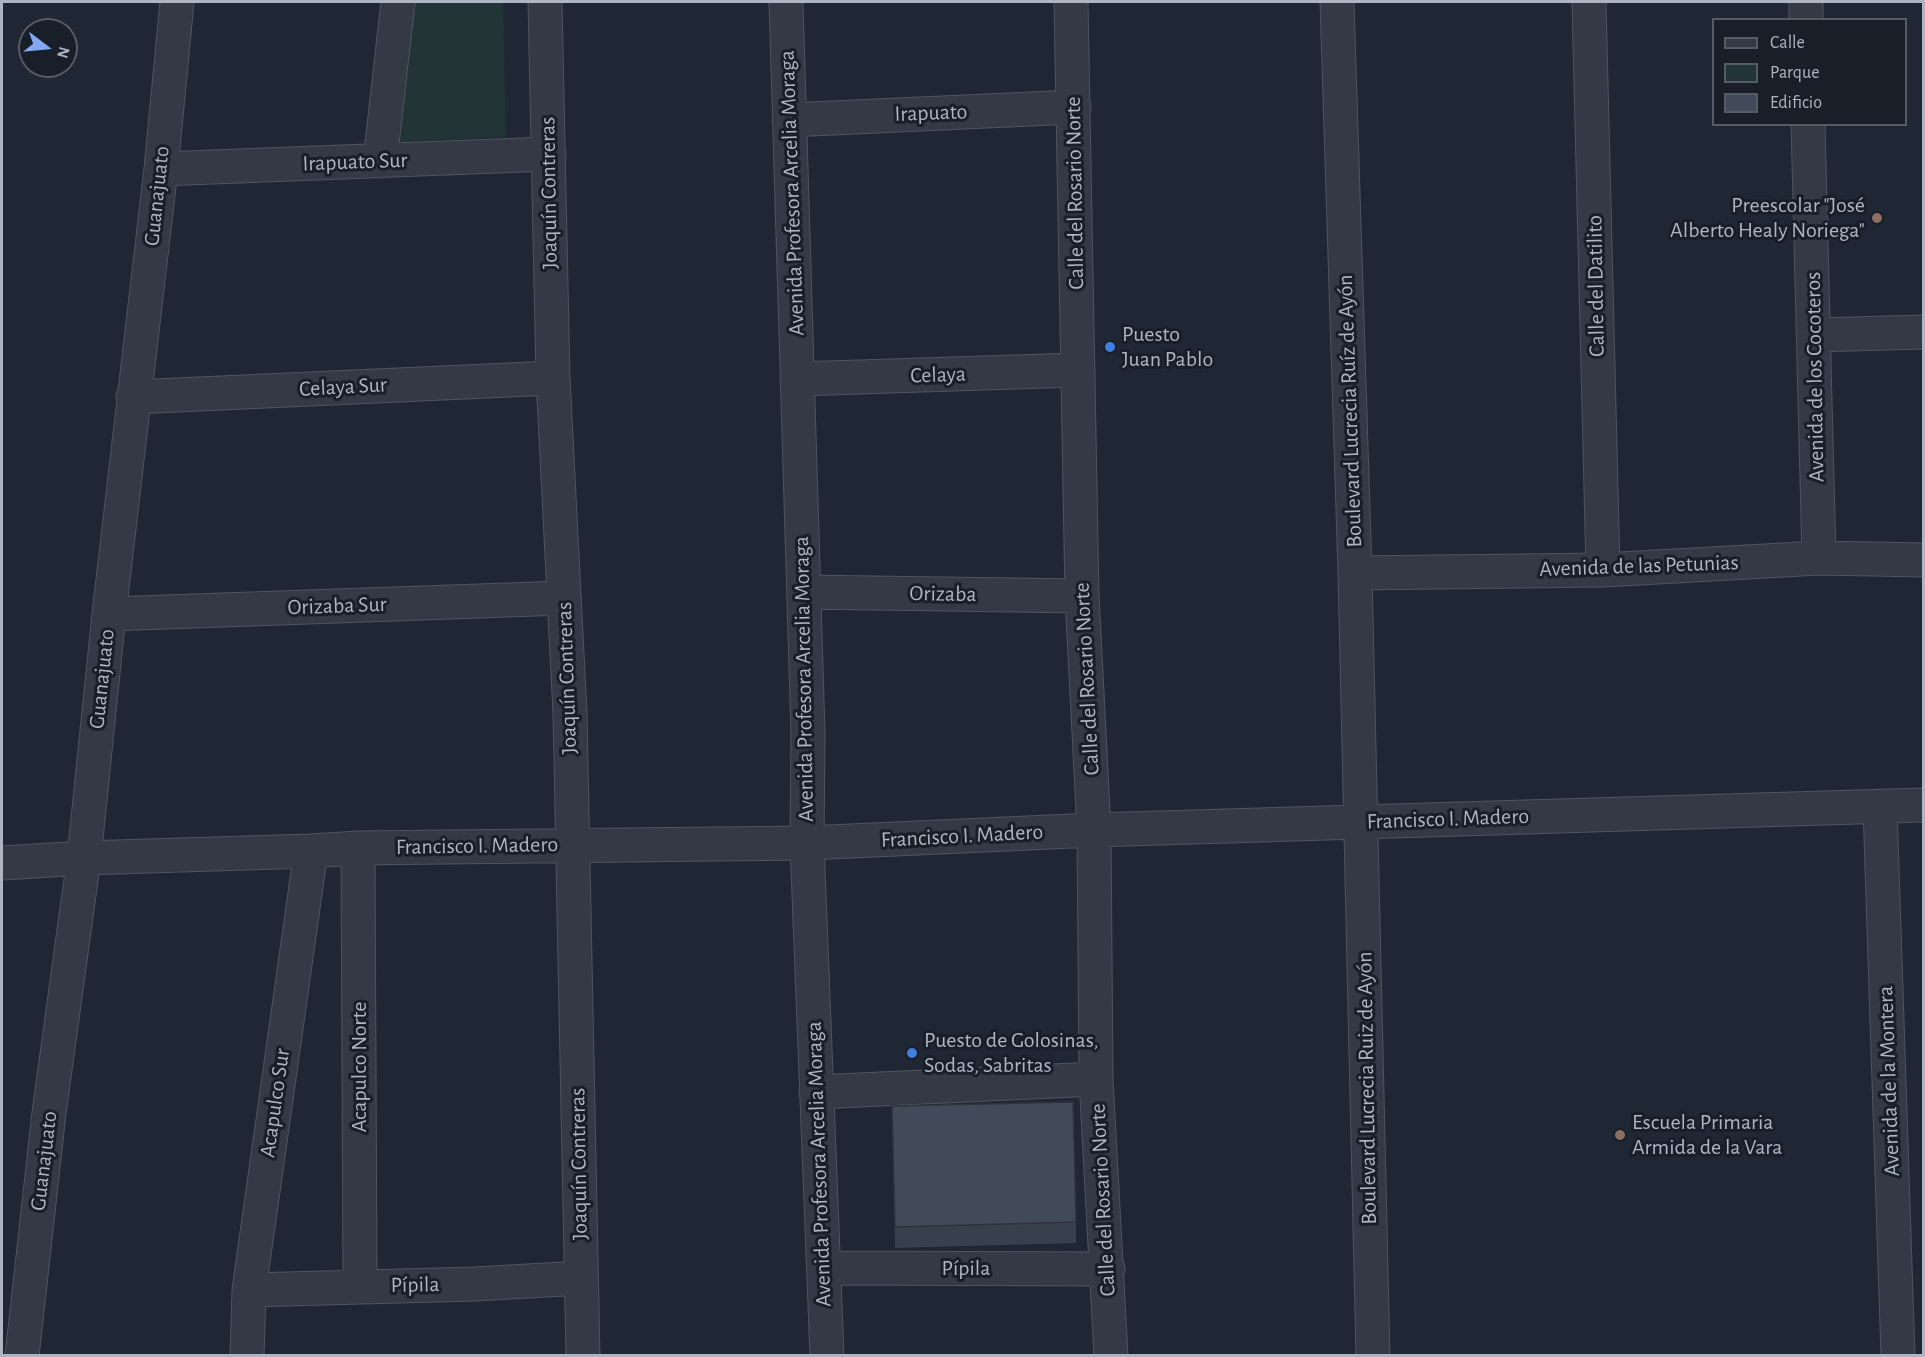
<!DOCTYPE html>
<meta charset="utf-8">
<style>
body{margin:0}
#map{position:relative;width:1925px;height:1357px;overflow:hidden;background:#202734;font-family:"Alegreya Sans",sans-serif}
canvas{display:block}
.frame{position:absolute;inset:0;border:3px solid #adb4c2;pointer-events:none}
.legend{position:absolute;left:1712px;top:18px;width:195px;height:108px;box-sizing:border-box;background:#191f29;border:2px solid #545b66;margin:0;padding:8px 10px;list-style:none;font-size:18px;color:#adb4c2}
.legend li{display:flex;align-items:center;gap:12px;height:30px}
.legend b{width:30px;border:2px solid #545b66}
.north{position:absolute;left:18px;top:18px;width:60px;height:60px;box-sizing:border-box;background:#191f29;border:2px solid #545b66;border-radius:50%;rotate:106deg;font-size:16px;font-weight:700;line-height:24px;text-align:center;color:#adb4c2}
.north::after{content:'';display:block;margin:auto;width:21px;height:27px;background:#83a8f1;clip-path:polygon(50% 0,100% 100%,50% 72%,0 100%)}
</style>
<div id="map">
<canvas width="1925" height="1357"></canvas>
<div class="frame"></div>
<ul class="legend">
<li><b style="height:8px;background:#333945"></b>Calle</li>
<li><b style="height:16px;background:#233436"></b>Parque</li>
<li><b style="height:16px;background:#414a59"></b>Edificio</li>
</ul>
<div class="north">N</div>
</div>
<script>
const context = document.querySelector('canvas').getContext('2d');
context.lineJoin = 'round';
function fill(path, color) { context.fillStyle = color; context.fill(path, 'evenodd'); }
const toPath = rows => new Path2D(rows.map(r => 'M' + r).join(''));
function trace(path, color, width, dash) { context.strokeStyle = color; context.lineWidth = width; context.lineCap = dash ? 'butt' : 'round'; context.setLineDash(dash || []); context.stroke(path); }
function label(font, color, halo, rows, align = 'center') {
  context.font = font + ' "Alegreya Sans",sans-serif'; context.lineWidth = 6; context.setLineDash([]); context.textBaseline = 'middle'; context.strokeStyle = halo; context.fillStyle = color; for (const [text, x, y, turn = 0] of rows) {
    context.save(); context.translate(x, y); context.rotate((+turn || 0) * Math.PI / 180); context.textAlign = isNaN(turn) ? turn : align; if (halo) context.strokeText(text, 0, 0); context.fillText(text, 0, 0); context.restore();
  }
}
const green = toPath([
 [412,2,503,2,506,137,399,142]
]);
const minor = toPath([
 [545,2,553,378,570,713,583,1356],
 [786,2,808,733,807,843,827,1356],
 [1071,2,1082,596,1094,830,1096,1079,1111,1356],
 [1337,2,1355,573,1373,1356],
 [1589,2,1603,570],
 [1806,2,1806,20],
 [789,120,1074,107],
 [1808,124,1819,558],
 [380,161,398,2],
 [161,169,549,154],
 [1813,335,1924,332],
 [797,379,1078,370],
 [133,397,553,378],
 [1355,573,1603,570,1819,558,1924,560],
 [804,592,1082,596],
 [109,614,564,598],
 [1880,806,1898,1356],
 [358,848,360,1286],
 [2,863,84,858,311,851,358,848,807,843,1094,830,1924,805],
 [816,1092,1096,1079],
 [824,1268,1108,1269],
 [249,1290,475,1284,581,1278],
 [22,1356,49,1113,84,858,109,614,161,169,177,2],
 [247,1356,249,1290,311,851]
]);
const wall = toPath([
 [892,1106,1076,1222,1076,1243,895,1248]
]);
const building = toPath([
 [1073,1102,1076,1222,895,1227,892,1106,1073,1102]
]);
const markers = [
 [1877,218,6,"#8d6e63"],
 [1110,347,6,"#3f7fe0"],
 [912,1053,6,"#3f7fe0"],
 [1620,1135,6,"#8d6e63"]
];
const streetNames = [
 ["Irapuato",931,113,-2],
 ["Irapuato Sur",355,162,-2],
 ["Joaquín Contreras",549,193,-91],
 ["Avenida Profesora Arcelia Moraga",792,193,-92],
 ["Calle del Rosario Norte",1075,193,-91],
 ["Guanajuato",157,196,-84],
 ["Calle del Datilito",1596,286,-91],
 ["Celaya",938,375,-2],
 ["Avenida de los Cocoteros",1815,377,-91],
 ["Celaya Sur",343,387,-3],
 ["Boulevard Lucrecia Ruíz de Ayón",1350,411,-92],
 ["Avenida de las Petunias",1639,566,-2],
 ["Orizaba",943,594,1],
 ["Orizaba Sur",337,606,-2],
 ["Joaquín Contreras",567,678,-92],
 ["Guanajuato",102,679,-84],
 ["Avenida Profesora Arcelia Moraga",804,679,-91],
 ["Calle del Rosario Norte",1087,679,-93],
 ["Francisco I. Madero",1448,819,-2],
 ["Francisco I. Madero",962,836,-3],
 ["Francisco I. Madero",477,846,-1],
 ["Acapulco Norte",359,1067,-90],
 ["Avenida de la Montera",1889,1081,-92],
 ["Boulevard Lucrecia Ruiz de Ayón",1367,1088,-91],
 ["Acapulco Sur",275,1103,-82],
 ["Guanajuato",44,1161,-83],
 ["Joaquín Contreras",579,1164,-91],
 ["Avenida Profesora Arcelia Moraga",819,1164,-92],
 ["Calle del Rosario Norte",1103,1200,-93],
 ["Pípila",966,1268],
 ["Pípila",415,1285,-1]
];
const poiNames = [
 ["Preescolar \"José",1865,205,"right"],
 ["Alberto Healy Noriega\"",1865,230,"right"],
 ["Puesto",1122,334],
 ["Juan Pablo",1122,359],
 ["Puesto de Golosinas,",924,1040],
 ["Sodas, Sabritas",924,1065],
 ["Escuela Primaria",1632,1122],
 ["Armida de la Vara",1632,1147]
];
fill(green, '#233436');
trace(minor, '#4e5460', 35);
trace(minor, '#333945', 33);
fill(wall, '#38404d');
fill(building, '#414a59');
trace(building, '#2e343e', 1.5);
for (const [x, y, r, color] of markers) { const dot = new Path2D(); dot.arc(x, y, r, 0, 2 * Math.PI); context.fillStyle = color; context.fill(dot); trace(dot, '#191f29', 2); }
label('22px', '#adb4c2', '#191f29', streetNames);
label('22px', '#adb4c2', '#191f29', poiNames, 'left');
</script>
